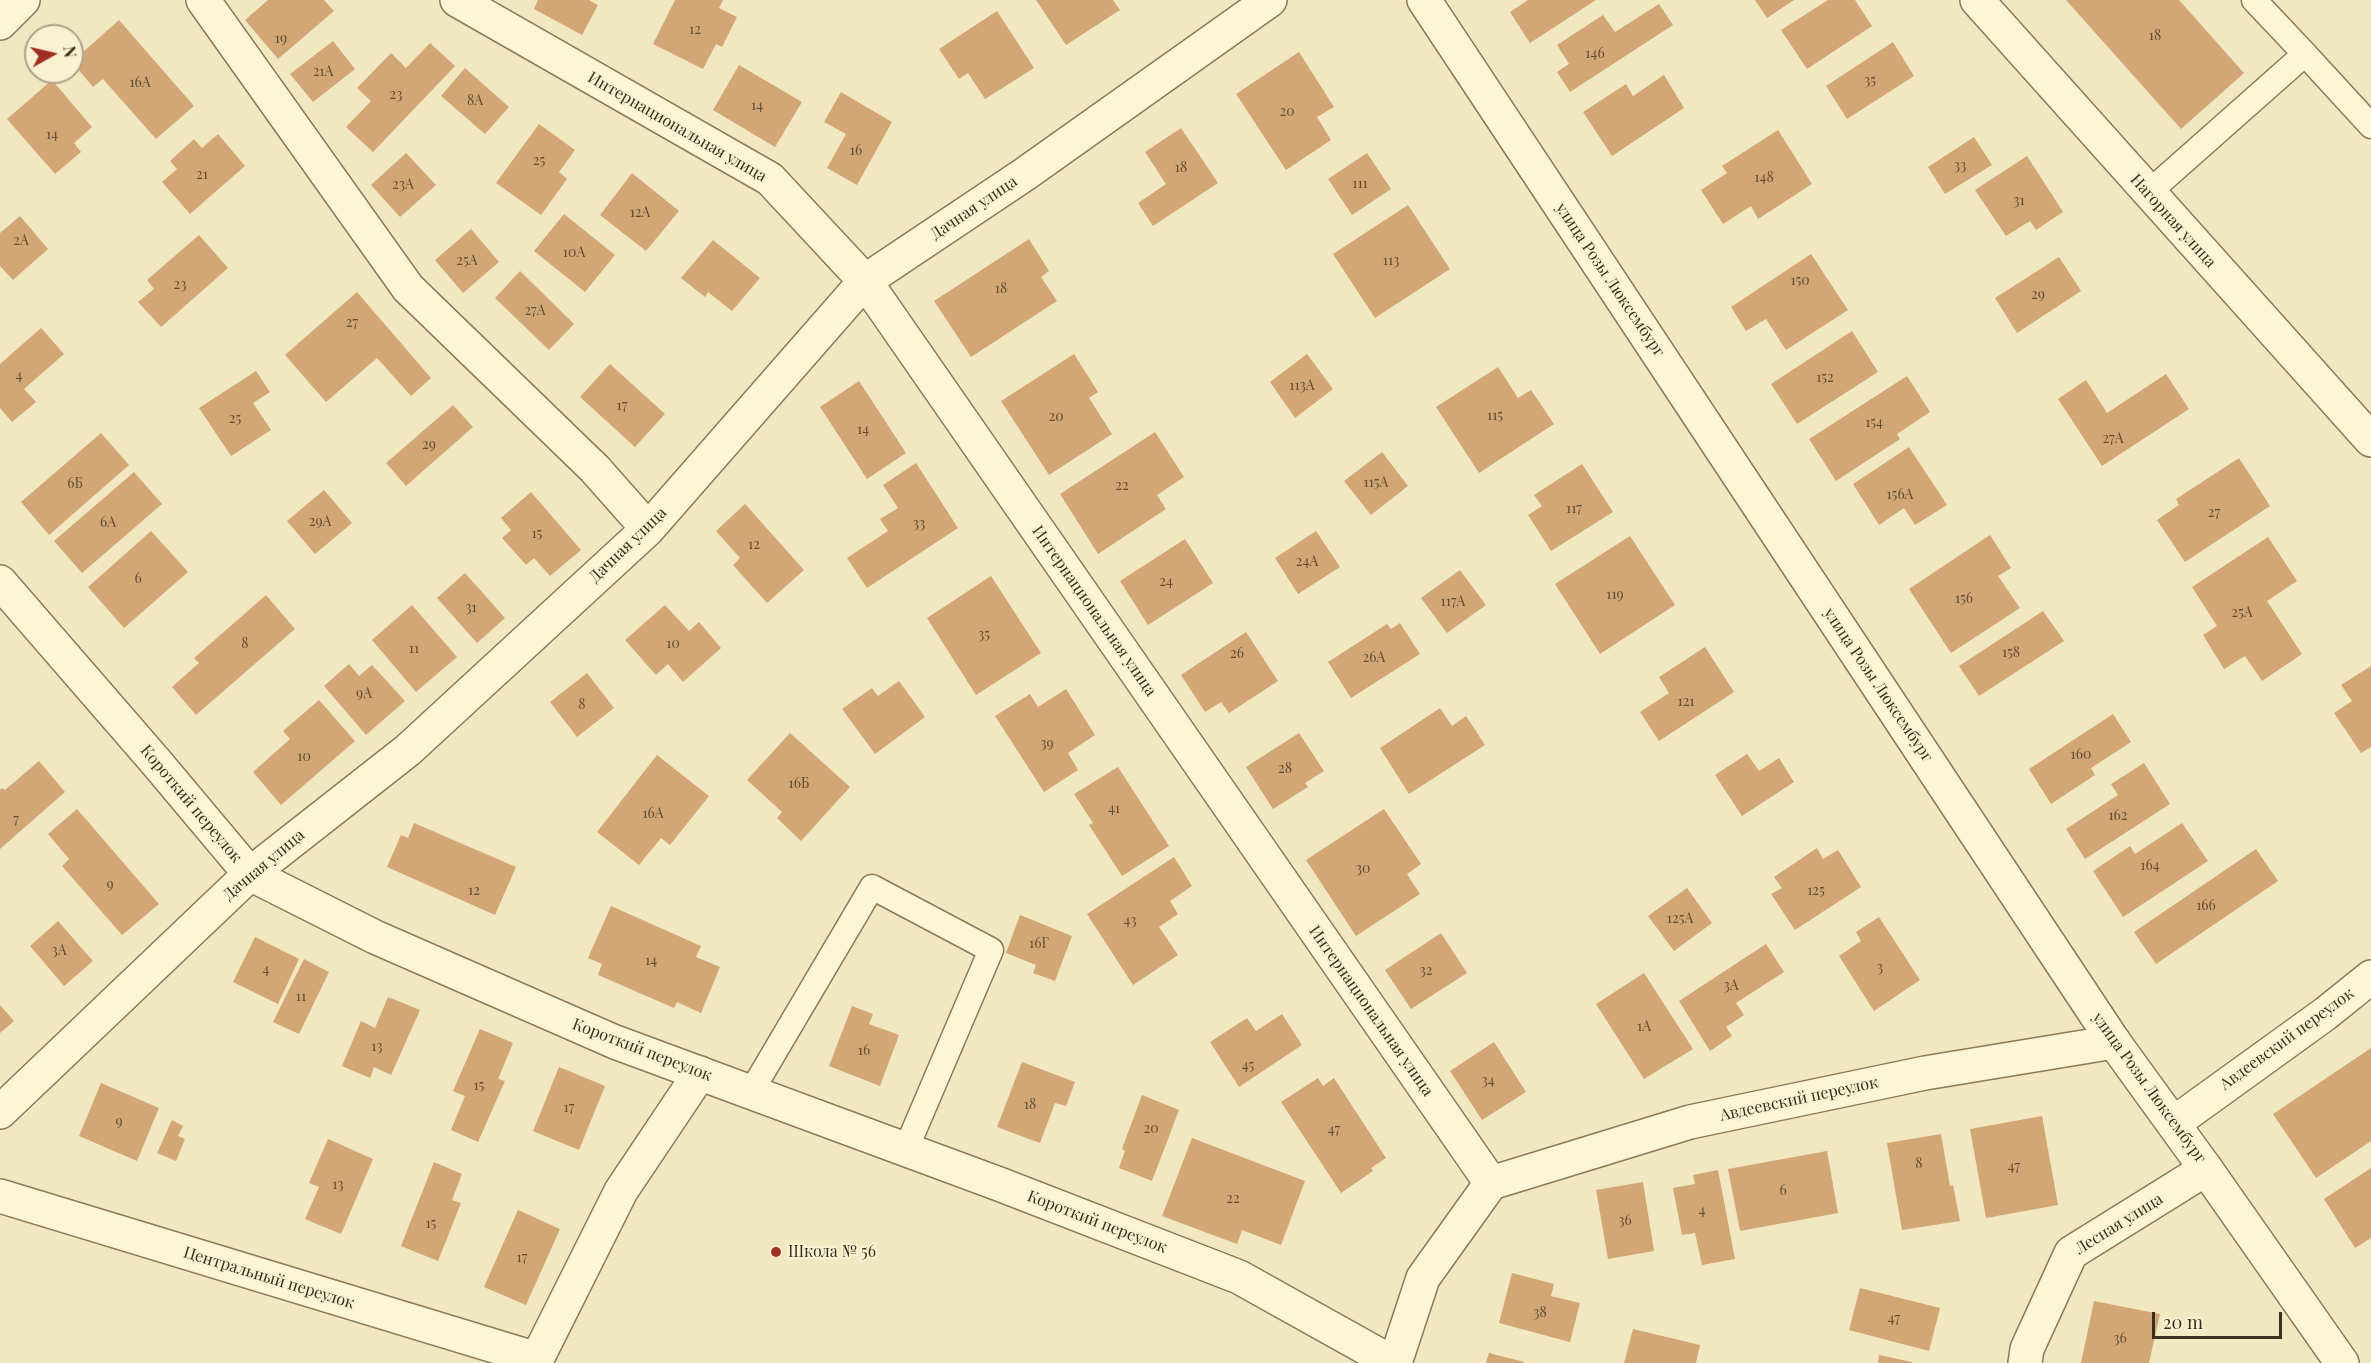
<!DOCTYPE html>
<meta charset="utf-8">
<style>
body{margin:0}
#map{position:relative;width:2371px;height:1363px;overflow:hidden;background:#f1e8c1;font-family:"Playfair Display",serif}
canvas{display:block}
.north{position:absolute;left:24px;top:24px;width:60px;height:60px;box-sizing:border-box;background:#f8f1d2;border:2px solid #aca38a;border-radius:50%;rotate:82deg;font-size:16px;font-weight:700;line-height:24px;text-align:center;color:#3b2f1d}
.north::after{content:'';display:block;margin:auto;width:21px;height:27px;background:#9f3023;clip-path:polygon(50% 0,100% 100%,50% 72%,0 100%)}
.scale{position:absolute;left:2152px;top:1312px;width:130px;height:27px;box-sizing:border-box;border:3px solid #3b2f1d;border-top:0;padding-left:8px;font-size:18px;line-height:21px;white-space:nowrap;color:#3b2f1d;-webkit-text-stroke:4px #f8f1d2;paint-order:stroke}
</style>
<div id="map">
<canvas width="2371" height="1363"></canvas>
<div class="north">N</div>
<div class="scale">20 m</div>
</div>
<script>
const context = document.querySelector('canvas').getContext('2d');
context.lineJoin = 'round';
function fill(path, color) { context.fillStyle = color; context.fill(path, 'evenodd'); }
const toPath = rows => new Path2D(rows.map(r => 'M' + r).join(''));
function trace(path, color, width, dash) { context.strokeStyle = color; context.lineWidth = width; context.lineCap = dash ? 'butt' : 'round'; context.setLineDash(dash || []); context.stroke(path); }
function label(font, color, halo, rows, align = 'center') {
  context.font = font + ' "Playfair Display",serif'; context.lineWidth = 4.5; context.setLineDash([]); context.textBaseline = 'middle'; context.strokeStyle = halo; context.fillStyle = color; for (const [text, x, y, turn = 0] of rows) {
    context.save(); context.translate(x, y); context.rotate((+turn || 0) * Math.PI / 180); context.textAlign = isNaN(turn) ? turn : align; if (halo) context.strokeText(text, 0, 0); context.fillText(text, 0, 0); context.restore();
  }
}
const building = toPath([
 [268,0,324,0,334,11,278,59,245,20],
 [538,0,589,0,598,5,582,35,534,9],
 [675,0,723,0,719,8,737,17,722,47,716,44,703,69,653,44],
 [1036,0,1113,0,1120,10,1066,45],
 [1528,0,1596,0,1530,43,1510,12],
 [1755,0,1794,0,1767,18],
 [1828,0,1855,0,1872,26,1807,69,1781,30],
 [2066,0,2179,0,2244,73,2181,129],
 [1659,4,1673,25,1570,92,1557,72,1569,64,1557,45,1603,15,1615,32],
 [997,11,1034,68,985,99,968,73,959,79,939,49],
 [119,20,194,106,156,139,103,79,93,87,72,62],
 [333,41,355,69,313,102,290,74],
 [1893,42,1914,76,1847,119,1826,86],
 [430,43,455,66,373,152,346,127,371,101,357,88,391,53,406,68],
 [1299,52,1334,107,1317,117,1331,140,1286,170,1236,94],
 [739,65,802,102,775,147,713,110],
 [465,68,509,107,485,134,441,96],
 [1664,75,1684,108,1612,156,1583,112,1626,84,1633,96],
 [52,80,92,127,74,143,81,152,55,174,7,119],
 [841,92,892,122,857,185,827,168,846,134,824,122],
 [539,124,575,150,559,172,567,179,541,215,496,183],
 [1181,128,1218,183,1153,226,1138,203,1166,184,1145,152],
 [1778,130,1812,184,1758,219,1751,206,1723,224,1701,190,1727,173,1722,166],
 [218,134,245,166,190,214,162,182,177,169,170,161,194,139,202,148],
 [1974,137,1992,165,1945,194,1928,167],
 [406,153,436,185,400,217,371,185],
 [1367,153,1391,189,1352,215,1328,179],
 [2027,156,2063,212,2036,230,2030,221,2006,236,1975,190],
 [632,173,679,211,646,251,600,215],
 [1408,205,1450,269,1375,318,1333,254],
 [564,214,615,255,585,292,534,251],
 [20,216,48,249,13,280,0,266,0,233],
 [471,229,499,262,463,293,435,260],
 [199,235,228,268,161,327,138,302,154,289,147,280],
 [1029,239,1049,271,1041,277,1057,301,971,357,934,301],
 [713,240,760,278,732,311,708,292,705,297,681,278],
 [1811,254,1848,310,1786,350,1766,319,1746,331,1731,307],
 [2059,257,2081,291,2017,333,1995,298],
 [520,271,574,324,549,350,495,298],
 [357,292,431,378,411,396,377,358,326,402,285,355],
 [41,328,64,354,24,389,36,402,12,422,0,408,0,364],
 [1852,331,1878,372,1797,424,1771,384],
 [1074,354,1098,392,1089,398,1112,434,1049,475,1001,401],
 [1307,354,1333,389,1295,418,1270,382],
 [610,364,665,414,635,447,580,397],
 [1498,367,1518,398,1531,390,1554,424,1479,473,1436,407],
 [256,371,270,392,253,403,271,430,231,456,199,408],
 [2166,374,2189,409,2102,466,2058,399,2086,380,2107,413],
 [1907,376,1930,412,1897,434,1900,439,1836,481,1809,439],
 [859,381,906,453,867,479,820,407],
 [453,405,473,427,406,486,386,463],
 [1155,432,1184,477,1157,495,1166,509,1098,554,1060,494],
 [101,433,129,465,49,535,21,502],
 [1909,447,1947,505,1915,525,1904,508,1879,525,1853,484],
 [1382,452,1408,486,1371,515,1344,481],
 [2239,458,2270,506,2185,562,2157,520,2179,505,2176,499],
 [916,463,958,528,867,588,847,558,888,531,880,519,898,508,883,485],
 [1582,464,1613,512,1551,551,1528,515,1542,506,1534,495],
 [134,472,162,504,82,573,54,541],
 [324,490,352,523,315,554,287,521],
 [531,492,581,550,550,576,534,558,526,565,502,538,511,530,501,518],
 [745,504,804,570,767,603,733,565,740,558,716,531],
 [151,531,188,572,124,628,88,587],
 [1316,531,1340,567,1298,594,1275,558],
 [1990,535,2011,568,1998,576,2020,608,1951,653,1909,589],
 [1630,536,1675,605,1600,654,1555,584],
 [2268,537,2297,581,2267,601,2302,654,2262,681,2245,656,2224,669,2203,635,2217,626,2192,587],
 [1185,539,1213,583,1148,625,1120,581],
 [1460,570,1486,605,1447,633,1421,598],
 [465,573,505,618,477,643,437,598],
 [991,576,1041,653,976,695,927,618],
 [266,595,295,629,196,715,172,687,199,663,194,658],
 [412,605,457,657,416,692,372,640],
 [665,605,689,631,699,622,721,648,683,682,668,664,656,675,625,640],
 [2043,611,2064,641,1979,696,1959,666],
 [1400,623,1420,654,1351,698,1328,662,1387,624,1391,629],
 [1246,632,1278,681,1229,713,1221,702,1205,712,1181,675],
 [1705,647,1734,692,1659,741,1640,712,1669,693,1659,677],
 [349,664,359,676,372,665,405,701,366,735,324,686],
 [2371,666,2371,747,2361,753,2334,713,2352,701,2341,685],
 [587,673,614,708,577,737,550,702],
 [899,681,925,717,875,754,842,709,872,688,878,696],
 [1066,689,1095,735,1068,753,1078,770,1044,792,995,716,1030,694,1038,707],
 [319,700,355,741,281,805,253,772,290,739,283,731],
 [1440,708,1452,726,1466,716,1485,745,1409,794,1380,748],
 [2113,714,2131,742,2091,768,2095,775,2051,804,2029,769],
 [790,733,850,787,801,841,777,818,782,812,747,780],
 [1299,733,1324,771,1305,783,1308,787,1273,809,1246,767],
 [1747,754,1759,771,1779,758,1794,782,1742,816,1715,775],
 [657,755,709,796,670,845,661,838,639,865,597,832],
 [39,761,65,792,0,849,0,790,2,788,5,790],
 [2144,763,2170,804,2085,859,2066,829,2118,795,2111,784],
 [1118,767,1169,846,1122,876,1089,825,1093,823,1074,794],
 [77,809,159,904,122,935,62,866,69,859,48,834],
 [1384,809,1421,864,1407,874,1420,894,1356,936,1306,860],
 [414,823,516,867,495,915,387,867,401,835,408,838],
 [2182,823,2208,861,2123,917,2093,871,2130,846,2135,854],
 [1817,848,1823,859,1838,850,1861,887,1795,930,1771,894,1782,888,1774,877],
 [2256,849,2278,881,2156,964,2134,932],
 [1174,857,1192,886,1170,901,1178,914,1159,927,1178,955,1133,985,1087,914],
 [1687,888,1712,923,1674,951,1648,916],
 [611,906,701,946,696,957,720,967,701,1013,677,1002,674,1008,598,975,602,964,588,958],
 [1020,915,1072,936,1055,981,1033,973,1036,965,1006,953],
 [1879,917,1920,980,1874,1011,1839,956,1861,941,1856,932],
 [58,921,93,961,64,986,30,946],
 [1441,933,1467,973,1411,1009,1385,970],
 [255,937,299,959,278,1004,233,982],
 [1766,944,1784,972,1736,1003,1744,1015,1726,1027,1732,1036,1710,1051,1679,1001],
 [304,959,329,972,299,1034,273,1022],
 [1644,973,1693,1049,1644,1079,1596,1004],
 [388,997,420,1010,391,1075,374,1067,370,1078,342,1066,361,1021,375,1028],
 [0,1005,14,1021,0,1033],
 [852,1006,873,1014,869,1024,899,1035,880,1086,829,1066],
 [1282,1014,1302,1045,1239,1087,1210,1042,1247,1018,1256,1031],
 [480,1029,513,1043,498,1079,505,1081,478,1142,451,1130,465,1096,453,1091],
 [1494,1042,1526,1092,1482,1120,1450,1071],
 [2371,1048,2371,1141,2316,1178,2273,1114],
 [1022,1062,1075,1082,1066,1106,1055,1103,1040,1143,997,1127],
 [559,1067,605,1086,579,1150,533,1131],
 [1318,1078,1323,1086,1334,1078,1386,1158,1371,1168,1373,1171,1341,1193,1281,1102],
 [101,1083,159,1108,137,1161,79,1136],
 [1142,1095,1179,1110,1152,1181,1119,1168,1125,1151,1122,1149],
 [2042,1116,2058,1205,1986,1218,1970,1129],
 [172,1120,183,1126,178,1136,185,1139,176,1161,157,1153],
 [1941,1134,1950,1186,1953,1185,1960,1221,1902,1230,1887,1143],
 [1192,1138,1305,1181,1281,1245,1242,1230,1237,1244,1162,1216],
 [328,1139,373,1159,341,1234,305,1219,319,1187,309,1183],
 [1827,1151,1838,1213,1740,1231,1728,1169],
 [434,1162,462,1174,452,1200,461,1203,438,1261,401,1246],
 [2371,1168,2371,1238,2355,1248,2324,1199],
 [1718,1170,1735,1259,1702,1265,1695,1233,1682,1235,1673,1188,1695,1184,1693,1175],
 [1643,1182,1654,1251,1608,1259,1596,1190],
 [518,1210,560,1229,526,1305,484,1287],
 [1512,1273,1554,1284,1551,1296,1580,1303,1570,1342,1499,1323],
 [1860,1288,1940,1308,1929,1351,1849,1330],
 [2094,1301,2160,1314,2149,1363,2081,1363],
 [1633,1329,1700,1345,1696,1363,1624,1363],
 [1489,1353,1524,1362,1524,1363,1486,1363],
 [1879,1355,1912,1362,1912,1363,1878,1363]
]);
const service = toPath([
 [2305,54,2371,126],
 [2148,193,2305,54,2254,0],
 [751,1092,872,887,991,950,906,1149]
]);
const minor = toPath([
 [203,0,408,288,595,469,648,529],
 [457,0,770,179,865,281,1491,1183,1423,1278,1395,1363],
 [1977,0,2371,440],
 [0,23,23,0],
 [0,582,156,762,250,874,375,937,615,1042,999,1184,1239,1277,1393,1363],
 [0,1112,250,874,408,750,648,529,865,281,1025,174,1270,0],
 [2174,1123,2325,1014,2371,977],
 [1491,1183,1690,1122,1925,1073,2114,1042],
 [0,1196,537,1359],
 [535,1363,621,1191,700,1073],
 [2025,1363,2027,1349,2071,1253,2206,1169]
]);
const tertiary = toPath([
 [1424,0,2114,1042,2206,1169,2342,1363]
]);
const markers = [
 [776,1252,6,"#9f3023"]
];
const numberNames = [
 ["12",695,30],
 ["18",2155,36],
 ["19",281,39],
 ["146",1595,54],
 ["21А",323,72],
 ["35",1870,81],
 ["16А",140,83],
 ["23",396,95],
 ["8А",475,101],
 ["14",757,106],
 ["20",1287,112],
 ["14",52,135],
 ["16",856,151],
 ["25",539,161],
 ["33",1960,166],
 ["18",1181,168],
 ["21",202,175],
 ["148",1764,178],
 ["111",1360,184],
 ["23А",403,185],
 ["31",2019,201],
 ["12А",640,213],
 ["2А",21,241],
 ["10А",574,253],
 ["25А",467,261],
 ["113",1391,261],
 ["150",1800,281],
 ["23",180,285],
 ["18",1001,289],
 ["29",2038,295],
 ["27А",535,311],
 ["27",352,323],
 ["4",19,376],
 ["152",1825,378],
 ["113А",1302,386],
 ["17",622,406],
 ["115",1495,416],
 ["20",1056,417],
 ["25",235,419],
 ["154",1874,423],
 ["14",863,430],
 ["27А",2113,439],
 ["29",429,445],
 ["115А",1376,483],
 ["6Б",75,484],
 ["22",1122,486],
 ["156А",1900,495],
 ["117",1574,509],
 ["27",2214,513],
 ["29А",320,522],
 ["6А",108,523],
 ["33",919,524],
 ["15",537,534],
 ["12",754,545],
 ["24А",1307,562],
 ["6",138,579],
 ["24",1166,582],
 ["119",1615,595],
 ["156",1964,599],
 ["117А",1453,602],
 ["31",471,608],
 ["25А",2242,613],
 ["35",984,635],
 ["8",245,644],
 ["10",673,644],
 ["11",414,649],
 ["158",2011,653],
 ["26",1237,654],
 ["26А",1374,658],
 ["9А",364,694],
 ["121",1686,702],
 ["8",582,705],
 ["39",1047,744],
 ["160",2081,755],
 ["10",304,757],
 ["28",1285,769],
 ["16Б",799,784],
 ["41",1114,809],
 ["16А",653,814],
 ["162",2118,816],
 ["7",16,820],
 ["164",2150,866],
 ["30",1363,869],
 ["9",110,885],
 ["12",474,891],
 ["125",1816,891],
 ["166",2206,906],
 ["125А",1680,919],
 ["43",1130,921],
 ["16Г",1039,944],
 ["3А",59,951],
 ["14",651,961],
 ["3",1880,968],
 ["4",266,970],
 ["32",1426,971],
 ["3А",1731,986],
 ["11",301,997],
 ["1А",1644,1027],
 ["13",377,1047],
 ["16",864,1051],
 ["45",1248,1066],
 ["34",1488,1081],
 ["15",479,1086],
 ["18",1030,1105],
 ["17",569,1108],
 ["9",119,1122],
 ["20",1151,1129],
 ["47",1334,1130],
 ["8",1919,1164],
 ["47",2014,1167],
 ["13",338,1185],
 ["6",1783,1191],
 ["22",1233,1199],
 ["4",1702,1211],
 ["36",1625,1221],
 ["15",431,1224],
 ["17",522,1258],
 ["38",1540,1313],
 ["47",1894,1319],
 ["36",2120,1339]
];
const streetNames = [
 ["Интернациональная улица",677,127,30],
 ["Дачная улица",974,208,-34],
 ["Нагорная улица",2173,221,48],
 ["улица Розы Люксембург",1610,280,56],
 ["Дачная улица",628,545,-44],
 ["Интернациональная улица",1094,611,55],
 ["улица Розы Люксембург",1878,685,56],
 ["Короткий переулок",191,804,50],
 ["Дачная улица",264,865,-40],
 ["Интернациональная улица",1371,1011,55],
 ["Авдеевский переулок",2287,1039,-36],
 ["Короткий переулок",642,1050,21],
 ["улица Розы Люксембург",2149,1088,54],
 ["Авдеевский переулок",1799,1099,-12],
 ["Короткий переулок",1097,1222,21],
 ["Лесная улица",2119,1224,-32],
 ["Центральный переулок",269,1278,17]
];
const poiNames = [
 ["Школа № 56",788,1252]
];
fill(building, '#d2a675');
trace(service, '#8c7957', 27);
trace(minor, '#8c7957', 36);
trace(tertiary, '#8c7957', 36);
trace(service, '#fbf4d5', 24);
trace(minor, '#fbf4d5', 33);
trace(tertiary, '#fbf4d5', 33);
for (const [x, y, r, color] of markers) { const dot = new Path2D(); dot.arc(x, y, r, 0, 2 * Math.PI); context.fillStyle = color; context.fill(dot); trace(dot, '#f8f1d2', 2); }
label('14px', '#614d33', null, numberNames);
label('16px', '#3b2f1d', '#f8f1d2', streetNames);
label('16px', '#3b2f1d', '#f8f1d2', poiNames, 'left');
</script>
